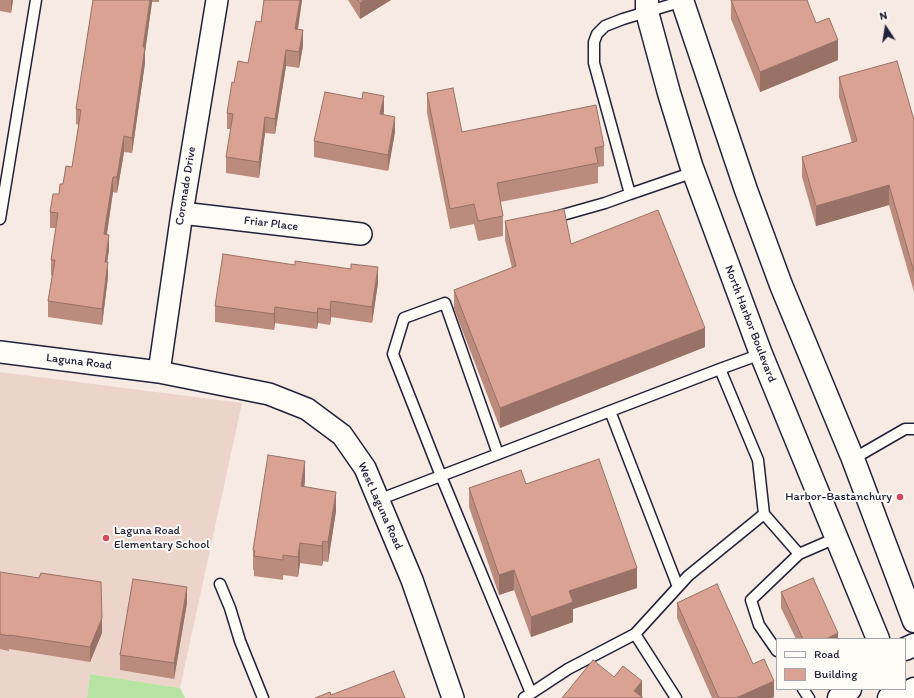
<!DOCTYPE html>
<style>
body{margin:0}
#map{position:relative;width:914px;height:698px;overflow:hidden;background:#f6eae3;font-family:Itim,sans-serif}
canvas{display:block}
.legend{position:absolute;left:776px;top:638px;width:130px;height:52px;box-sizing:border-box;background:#fdfcf7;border:1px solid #a5a5ac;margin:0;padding:5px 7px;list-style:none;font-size:12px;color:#22223b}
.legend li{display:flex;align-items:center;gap:8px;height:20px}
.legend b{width:20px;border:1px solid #a5a5ac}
.north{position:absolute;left:866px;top:8px;width:40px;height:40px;-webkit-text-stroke:3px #fdfcf7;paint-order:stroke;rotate:348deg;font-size:11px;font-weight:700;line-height:16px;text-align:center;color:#22223b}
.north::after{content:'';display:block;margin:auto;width:14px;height:18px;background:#22223b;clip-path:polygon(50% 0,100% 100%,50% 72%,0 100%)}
</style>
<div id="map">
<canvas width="914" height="698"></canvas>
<ul class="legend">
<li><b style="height:5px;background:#fdfcf7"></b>Road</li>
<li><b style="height:11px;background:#d9a293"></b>Building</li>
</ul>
<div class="north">N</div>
</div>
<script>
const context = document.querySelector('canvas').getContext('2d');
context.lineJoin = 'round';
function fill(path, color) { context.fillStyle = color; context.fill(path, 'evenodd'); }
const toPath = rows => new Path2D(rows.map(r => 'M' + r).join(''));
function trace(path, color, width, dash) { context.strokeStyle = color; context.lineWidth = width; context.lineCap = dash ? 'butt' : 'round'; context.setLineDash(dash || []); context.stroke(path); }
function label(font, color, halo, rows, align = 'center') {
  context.font = font + ' Itim,sans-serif'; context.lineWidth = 4; context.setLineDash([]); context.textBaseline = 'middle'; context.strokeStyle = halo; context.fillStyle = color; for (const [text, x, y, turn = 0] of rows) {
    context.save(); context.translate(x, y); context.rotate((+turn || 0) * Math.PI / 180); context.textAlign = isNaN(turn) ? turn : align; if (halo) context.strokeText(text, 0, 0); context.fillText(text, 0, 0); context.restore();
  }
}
const built = toPath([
 [0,372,242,403,180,688,90,674,87,698,0,698]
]);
const green = toPath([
 [90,674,180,688,185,698,87,698]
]);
const service = toPath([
 [683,1,623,19,605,26,597,34,594,42,594,63,630,194,694,172],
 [552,218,605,203,630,194],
 [0,219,36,0],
 [720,369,761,354],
 [610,411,678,587],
 [498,454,445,303,404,318,393,354,441,476,531,693],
 [853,459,905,429,914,429],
 [378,500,720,369,758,460,764,514,799,554],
 [220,584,230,608,240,641,263,698],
 [777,651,759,625,751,600,799,554,836,538],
 [803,689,809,698],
 [524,698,568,669,635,634],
 [676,698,635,634,688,576,764,514]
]);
const minor = toPath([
 [182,213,361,234],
 [0,352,159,372,269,394,307,409,342,435,365,468,412,580,453,698],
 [159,372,182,213,217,0]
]);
const primary = toPath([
 [647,0,647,12,669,93,691,165,761,354,878,639],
 [682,0,746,190,781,285,853,459,914,621],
 [905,649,914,645],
 [839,698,850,689],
 [889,698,900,696,914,689]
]);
const wall = toPath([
 [0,0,13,0,11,13,0,11],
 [93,0,159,0,159,2,152,2,145,52,145,63,132,153,124,152,117,193,113,192,107,235,109,250,107,262,108,277,102,325,48,317,48,301,52,276,51,275,51,260,56,228,50,228,50,212,59,194,63,184,72,167,79,125,76,124,76,109],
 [264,0,302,0,298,30,303,46,299,68,286,66,275,134,265,133,259,178,226,173,226,157,231,129,227,129,227,113,234,83,248,63,261,22],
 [348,0,391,0,360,19],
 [731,0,816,23,838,60,760,92,731,19],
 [839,77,914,120,914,292,889,205,816,226,802,177,802,157,852,143,839,97],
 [427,93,462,132,604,146,604,166,598,167,598,183,500,202,503,216,503,236,478,241,474,224,450,229,427,113],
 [384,112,383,114,395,132,388,171,314,157,314,141],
 [505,221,571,244,705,347,500,428,454,309,454,290,512,268,505,240],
 [378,283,372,323,331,317,330,325,318,323,317,329,275,323,274,330,215,322,215,306],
 [305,481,304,487,336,511,328,562,323,561,322,566,300,563,298,577,283,575,283,580,254,576,254,570,253,570,253,550],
 [526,484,637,588,573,609,573,622,531,637,514,590,499,595,469,507,469,488],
 [0,572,102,633,90,662,9,649,9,651,0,649],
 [781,592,838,639,796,639,781,608],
 [187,603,174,679,120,670,120,655],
 [677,603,753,664,774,697,771,698,712,698,677,618]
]);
const shadedWall = toPath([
 [11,0,13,0,11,13],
 [150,0,152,0,152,2,145,52,145,63,132,153,132,138,143,47],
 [300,0,302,0,295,45,295,29],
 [365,0,391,0,360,19,360,3],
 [303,30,303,46,299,68,299,52],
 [838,40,838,60,760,92,760,72],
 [286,50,286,66,275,134,275,119],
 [384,96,384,112,380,129,380,114],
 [265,117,265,133,259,178,259,162],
 [395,117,395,132,388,171,388,155],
 [124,136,124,152,117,193,117,177],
 [113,177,113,192,104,250,104,234],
 [889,185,889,205,816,226,816,206],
 [109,235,109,250,105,277,105,262],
 [108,262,108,277,102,325,102,309],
 [378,267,378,283,372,323,372,307],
 [331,301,331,317,330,325,330,310],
 [275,307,275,323,274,330,274,314],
 [318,308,318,323,317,329,317,313],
 [705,328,705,347,500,428,500,408],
 [305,461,305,481,301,506,301,486],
 [336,492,336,511,328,562,328,542],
 [323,541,323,561,322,566,322,546],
 [300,543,300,563,298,577,298,557],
 [637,568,637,588,573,609,573,622,531,637,531,617,569,591],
 [514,570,514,590,499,595,499,575],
 [187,587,187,603,174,679,174,663],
 [102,618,102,633,90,662,90,647],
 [838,633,838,639,826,639],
 [642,681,642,698,634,691],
 [774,681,774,697,771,698,736,698]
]);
const building = toPath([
 [93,0,150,0,143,47,145,47,132,138,124,136,117,177,113,177,104,234,109,235,105,262,108,262,102,309,48,301,55,260,51,260,58,213,50,212,53,194,59,194,60,184,63,184,66,166,72,167,81,110,76,109,93,0],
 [264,0,300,0,295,29,303,30,299,52,286,50,275,119,265,117,259,162,226,157,233,114,227,113,232,82,234,83,238,61,248,63,256,21,261,22,264,0],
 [357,0,365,0,360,3,357,0],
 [731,0,807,0,816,23,829,18,838,40,760,72,731,0],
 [897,61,914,120,914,272,889,185,816,206,802,157,857,141,839,77,897,61],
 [453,88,462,132,596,105,604,146,595,148,598,163,497,183,503,216,478,221,474,204,450,209,427,93,453,88],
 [325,92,362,99,363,92,384,96,380,114,395,117,388,155,314,141,325,92],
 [564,209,571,244,658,210,705,328,500,408,454,290,516,266,505,221,564,209],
 [223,254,295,265,295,261,351,269,351,264,378,267,372,307,331,301,330,310,318,308,317,313,275,307,274,314,215,306,223,254],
 [268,455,305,461,301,486,336,492,328,542,323,541,322,546,300,543,298,557,283,555,283,560,254,556,255,551,253,550,268,455],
 [599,459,637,568,569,591,573,602,531,617,514,570,499,575,469,488,521,470,526,484,599,459],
 [0,572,39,578,41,573,101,582,102,618,90,647,9,635,9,636,0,634,0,572],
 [813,578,838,633,826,639,803,639,781,592,813,578],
 [133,579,187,587,174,663,120,655,133,579],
 [717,584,753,664,764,659,774,681,736,698,719,698,677,603,717,584],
 [593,660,614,677,623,666,642,681,634,691,643,698,562,698,593,660],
 [394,671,405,698,315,698,330,692,331,695,394,671]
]);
const markers = [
 [900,497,4,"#d1495b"],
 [106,538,4,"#d1495b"]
];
const streetNames = [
 ["Coronado Drive",186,186,-81],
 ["Friar Place",271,224,7],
 ["North Harbor Boulevard",750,324,69],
 ["Laguna Road",79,362,7],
 ["West Laguna Road",380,506,66]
];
const poiNames = [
 ["Harbor-Bastanchury",892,497],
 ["Laguna Road",114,531,"left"],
 ["Elementary School",114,545,"left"]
];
fill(built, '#edd4cb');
fill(green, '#b7e4a2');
trace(service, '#22223b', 13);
trace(minor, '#22223b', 24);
trace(primary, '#22223b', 25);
trace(service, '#fdfcf7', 10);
trace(minor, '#fdfcf7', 21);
trace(primary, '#fdfcf7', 22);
fill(wall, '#bb8b7e');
fill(shadedWall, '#987167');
fill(building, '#d9a293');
trace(building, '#987167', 1);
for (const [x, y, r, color] of markers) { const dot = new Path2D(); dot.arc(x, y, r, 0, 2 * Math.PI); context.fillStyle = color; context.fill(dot); trace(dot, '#fdfcf7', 1.5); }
label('12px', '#22223b', '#fdfcf7', streetNames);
label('12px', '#22223b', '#fdfcf7', poiNames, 'right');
</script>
